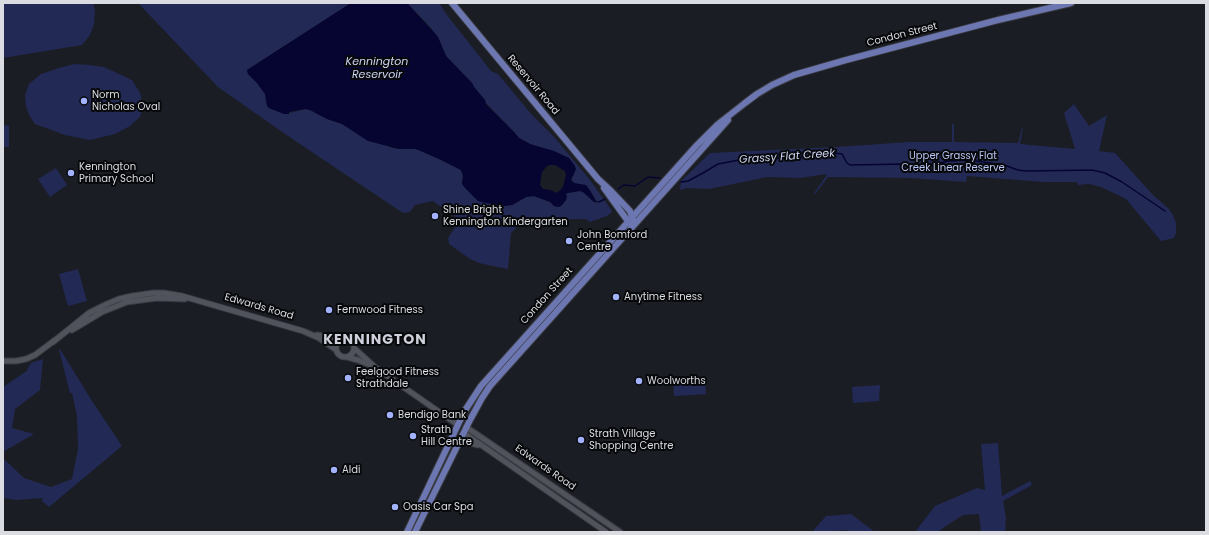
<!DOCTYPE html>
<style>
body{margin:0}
#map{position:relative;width:1209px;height:535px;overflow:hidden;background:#1b1d24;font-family:Poppins,sans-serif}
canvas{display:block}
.frame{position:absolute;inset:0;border:4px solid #dadce1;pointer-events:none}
</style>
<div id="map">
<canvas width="1209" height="535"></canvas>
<div class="frame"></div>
</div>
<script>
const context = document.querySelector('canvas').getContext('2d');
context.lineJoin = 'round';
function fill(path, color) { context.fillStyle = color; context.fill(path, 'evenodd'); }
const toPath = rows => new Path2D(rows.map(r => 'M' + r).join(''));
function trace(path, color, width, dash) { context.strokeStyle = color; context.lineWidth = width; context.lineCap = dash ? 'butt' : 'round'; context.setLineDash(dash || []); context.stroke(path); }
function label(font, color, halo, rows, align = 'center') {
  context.font = font + ' Poppins,sans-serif'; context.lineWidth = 4; context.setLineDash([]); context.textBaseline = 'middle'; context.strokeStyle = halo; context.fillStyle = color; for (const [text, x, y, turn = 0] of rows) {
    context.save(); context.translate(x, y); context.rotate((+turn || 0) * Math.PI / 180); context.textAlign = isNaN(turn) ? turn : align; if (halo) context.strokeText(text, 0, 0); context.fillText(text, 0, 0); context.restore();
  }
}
const green = toPath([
 [3,3,93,3,95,9,94,24,90,35,82,45,3,58],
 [138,3,351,3,247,70,248,74,257,83,265,94,267,106,269,108,285,114,305,109,310,110,327,119,342,124,392,148,416,149,437,158,461,170,463,176,462,182,486,203,505,206,514,204,526,197,534,196,550,202,554,206,557,207,562,205,566,200,565,195,567,193,580,191,583,192,594,202,596,203,599,202,596,201,589,189,574,183,571,179,575,172,537,147,530,144,519,138,514,132,486,103,485,100,474,87,472,83,446,56,438,37,430,27,407,3,439,3,447,15,491,71,498,74,532,115,555,138,590,180,612,211,611,213,607,216,590,222,586,219,529,220,519,225,511,233,508,269,488,265,479,263,470,259,449,244,448,238,460,220,433,201,415,205,410,212,403,213,288,136,218,87],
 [74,64,89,65,104,67,132,80,140,93,143,106,140,117,130,126,115,134,90,140,65,135,35,124,29,115,26,107,25,95,29,84,41,74,59,68],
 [1074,104,1089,126,1107,115,1099,151,1115,153,1153,195,1168,208,1173,215,1176,223,1176,233,1174,238,1161,241,1126,199,1101,187,1089,184,1078,185,1077,182,1043,182,967,176,966,182,912,178,828,177,815,194,814,193,826,176,826,174,800,178,767,177,709,189,687,188,680,190,681,181,710,153,836,147,909,142,952,142,952,124,954,124,954,142,1018,143,1022,128,1023,128,1020,144,1075,149,1064,113],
 [3,125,9,126,9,147,3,147],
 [56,168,67,185,50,197,38,179],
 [78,269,87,301,68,306,59,274],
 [60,349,92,401,122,446,49,507,42,501,43,498,17,500,3,498,3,458,24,478,51,487,72,479,78,449,77,416,72,393,70,393,59,350],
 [43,359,40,390,15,409,12,428,34,434,3,452,3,387,28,370,27,369,29,367,28,366,31,365,30,363],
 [705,379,706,394,674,396,673,381],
 [880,385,879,401,853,403,852,387],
 [998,443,1002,496,1030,481,1032,485,1003,501,1006,518,1005,532,981,532,979,514,963,515,937,532,915,532,935,506,977,488,985,490,981,444],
 [851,514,875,532,849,532,848,530,833,531,833,532,812,532,826,516]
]);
const water = toPath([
 [351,3,407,3,430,28,438,37,446,56,472,83,474,87,485,100,486,104,514,132,519,138,530,144,554,151,569,158,575,166,576,169,571,180,574,183,586,185,591,192,596,201,600,202,594,202,583,192,580,191,567,193,566,195,567,196,566,200,562,205,559,207,554,206,550,202,534,196,526,197,512,205,505,206,486,203,478,201,465,188,462,184,463,176,461,170,437,158,416,149,399,149,368,141,342,124,327,119,310,110,305,109,289,112,289,114,284,114,269,108,267,106,265,94,257,83,248,74,247,70],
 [550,165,555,165,565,171,566,175,563,187,557,193,550,190,543,189,540,185,542,172,547,166]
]);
const stream = toPath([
 [681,182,688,181,703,173,718,164,739,160,823,156,835,153,842,154,847,163,850,165,903,164,913,168,917,169,948,161,969,160,1004,165,1018,170,1026,171,1092,170,1105,173,1122,182,1165,211],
 [618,189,624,185,635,186,648,177,660,178],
 [599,202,605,199]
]);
const minor = toPath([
 [72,330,102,312,127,302,157,298,185,299],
 [317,335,342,339],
 '336 348a9 9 0 1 1 18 0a9 9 0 1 1-18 0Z',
 [53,342,89,313,107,304,119,299,132,296,153,293,164,293,182,296,303,331,319,338,335,349],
 [354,348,376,368,458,425],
 [347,357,358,360,370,365],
 [3,361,16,361,26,359,35,355,55,340],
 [466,427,620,532],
 [464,433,606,532],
 [458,444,467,442,478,445]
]);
const major = toPath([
 [452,3,598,179,611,191,630,211,633,220],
 [604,188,630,224],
 [407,532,464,412,481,386,697,145,717,125,745,103,757,94,772,85,794,75,846,60,998,20,1071,3],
 [415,532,470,420,482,398,490,386,728,120]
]);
const markers = [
 [84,101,4,"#a2b2fd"],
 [71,173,4,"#a2b2fd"],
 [435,216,4,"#a2b2fd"],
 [569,241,4,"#a2b2fd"],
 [616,297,4,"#a2b2fd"],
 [329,310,4,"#a2b2fd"],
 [348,378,4,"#a2b2fd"],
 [639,381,4,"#a2b2fd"],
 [390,415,4,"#a2b2fd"],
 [413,436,4,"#a2b2fd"],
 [581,440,4,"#a2b2fd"],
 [334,470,4,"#a2b2fd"],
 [395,507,4,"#a2b2fd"]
];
const streetNames = [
 ["Condon Street",902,35,-14],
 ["Reservoir Road",533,85,50],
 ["Condon Street",547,296,-48],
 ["Edwards Road",259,307,16],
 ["Edwards Road",545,468,35]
];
const poiNames = [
 ["Norm",92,95],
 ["Nicholas Oval",92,107],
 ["Kennington",79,167],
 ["Primary School",79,179],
 ["Shine Bright",443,210],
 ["Kennington Kindergarten",443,222],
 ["John Bomford",577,235],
 ["Centre",577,247],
 ["Anytime Fitness",624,297],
 ["Fernwood Fitness",337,310],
 ["Feelgood Fitness",356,372],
 ["Strathdale",356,384],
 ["Woolworths",647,381],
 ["Bendigo Bank",398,415],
 ["Strath",421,430],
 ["Hill Centre",421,442],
 ["Strath Village",589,434],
 ["Shopping Centre",589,446],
 ["Aldi",342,470],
 ["Oasis Car Spa",403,507]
];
const parkNames = [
 ["Upper Grassy Flat",953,156],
 ["Creek Linear Reserve",953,168]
];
const waterNames = [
 ["Kennington",377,62],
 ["Reservoir",377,75],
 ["Grassy Flat Creek",787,157,-4]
];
const districtNames = [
 ["KENNINGTON",375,340]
];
fill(green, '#222955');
fill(water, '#060430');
trace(stream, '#060430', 1.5);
trace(minor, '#393a40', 7);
trace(major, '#393a40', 8);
trace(minor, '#51535c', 5);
trace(major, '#6c77b2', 6);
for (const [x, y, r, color] of markers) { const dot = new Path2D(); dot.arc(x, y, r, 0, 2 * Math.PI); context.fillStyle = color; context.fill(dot); trace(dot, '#07080a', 1.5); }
label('10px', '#dadce1', '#07080a', streetNames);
label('10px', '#dadce1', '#07080a', poiNames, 'left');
label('10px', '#b9c4f4', '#07080a', parkNames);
label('italic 11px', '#ccd4f4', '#07080a', waterNames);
context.letterSpacing = '1px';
label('bold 14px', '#ced1db', '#07080a', districtNames);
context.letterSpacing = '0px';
</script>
